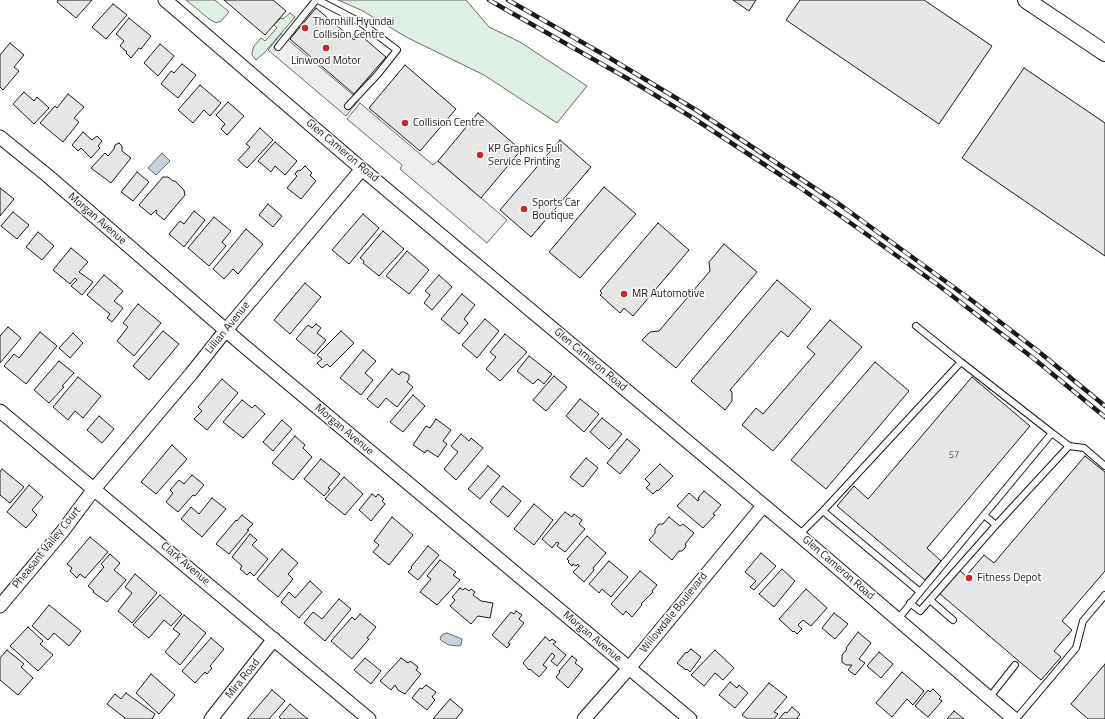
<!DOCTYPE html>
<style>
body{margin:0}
canvas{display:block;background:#fff}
</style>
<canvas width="1105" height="719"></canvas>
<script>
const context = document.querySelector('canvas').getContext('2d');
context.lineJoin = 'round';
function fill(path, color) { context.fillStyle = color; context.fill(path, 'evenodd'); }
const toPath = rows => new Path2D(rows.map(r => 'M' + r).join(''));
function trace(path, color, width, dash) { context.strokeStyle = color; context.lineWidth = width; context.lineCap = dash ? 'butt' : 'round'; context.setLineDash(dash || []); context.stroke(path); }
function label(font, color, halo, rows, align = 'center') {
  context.font = font + ' "Titillium Web",sans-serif'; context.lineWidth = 3; context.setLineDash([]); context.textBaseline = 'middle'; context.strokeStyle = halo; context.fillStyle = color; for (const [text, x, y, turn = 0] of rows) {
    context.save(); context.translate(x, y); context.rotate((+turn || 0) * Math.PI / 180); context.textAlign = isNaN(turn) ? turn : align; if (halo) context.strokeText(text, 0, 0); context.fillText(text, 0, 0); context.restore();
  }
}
const green = toPath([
 [186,0,215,0,229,12,221,21,216,23,209,19,186,0],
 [338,0,466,0,489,27,520,42,587,86,557,123,484,75,408,38,361,10,338,0],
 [290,13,295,17,264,53,256,60,252,55,252,52,254,46,261,38,265,41,277,28,274,25,281,18,283,19,290,13]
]);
const parking = toPath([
 [281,34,359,100,346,116,268,50,281,34],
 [360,103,433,165,438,161,507,220,487,243,400,169,402,165,347,119,360,103]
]);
const water = toPath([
 [162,153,170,161,156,175,148,168,162,153],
 [447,633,462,639,461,645,459,646,449,645,442,641,440,639,441,636,443,634,447,633]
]);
const building = toPath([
 [58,0,92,0,76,18,57,2,58,0],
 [224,0,273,0,286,11,265,35,224,0],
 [733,0,756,0,749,11,733,0],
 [800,0,924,0,992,46,939,124,786,20,800,0],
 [113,4,127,15,106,39,92,27,113,4],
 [316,8,354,40,359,34,386,57,354,94,290,39,316,8],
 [129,18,151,36,141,49,139,48,131,58,126,53,127,52,120,46,124,41,116,34,129,18],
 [10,43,24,55,14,67,19,71,3,90,0,87,0,55,10,43],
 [160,44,174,56,158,76,144,63,160,44],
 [182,64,196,75,178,98,161,84,171,71,174,73,182,64],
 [405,65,456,109,420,151,369,108,405,65],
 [1024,68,1105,123,1105,256,962,158,1024,68],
 [200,85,221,103,210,116,204,110,193,123,178,110,200,85],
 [24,92,34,101,37,97,49,108,34,124,13,104,24,92],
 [68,94,84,107,74,118,79,122,63,142,40,123,55,106,57,108,68,94],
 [228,102,244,116,227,135,221,129,225,124,216,115,228,102],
 [478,113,521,150,481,198,438,161,478,113],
 [260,128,273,140,247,168,238,160,250,147,246,144,260,128],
 [83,132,92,140,97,136,102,141,98,146,100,148,91,158,81,148,78,151,72,145,83,132],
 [560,140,591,167,531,237,500,210,560,140],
 [275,142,297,161,285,175,275,166,271,172,258,161,275,142],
 [119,143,122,146,122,151,131,158,111,183,91,168,105,153,108,156,114,149,115,145,119,143],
 [305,166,312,173,310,175,316,181,301,199,287,188,297,176,295,174,298,170,300,171,305,166],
 [137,172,149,182,133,201,121,192,137,172],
 [163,177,168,177,173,181,175,181,184,190,185,195,164,220,156,213,157,211,156,210,151,215,139,205,163,177],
 [604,187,636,214,580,278,549,252,604,187],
 [0,188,14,199,0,216,0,188],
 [268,204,282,216,273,227,259,215,268,204],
 [194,211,205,220,184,247,169,234,180,221,184,224,194,211],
 [13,212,29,225,17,239,1,226,13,212],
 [363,214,379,228,349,264,332,250,363,214],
 [214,217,231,231,222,242,226,246,209,266,188,248,214,217],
 [658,223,689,250,633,316,624,308,620,313,600,295,602,293,600,291,658,223],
 [246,229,263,244,238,274,233,269,224,279,213,269,246,229],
 [383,231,404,249,379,276,363,263,364,261,360,258,383,231],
 [38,232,54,246,42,260,26,247,38,232],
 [724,244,757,272,676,368,642,340,650,332,659,331,710,271,709,262,724,244],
 [71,248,88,262,79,272,93,282,82,295,71,286,77,280,75,278,70,284,53,270,71,248],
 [407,251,429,270,409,294,386,276,407,251],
 [104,275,123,291,114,301,123,308,112,322,107,318,110,314,87,295,104,275],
 [439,275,452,287,432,310,424,303,430,295,425,291,439,275],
 [777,280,811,309,788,337,781,331,730,390,732,392,732,401,725,410,691,381,777,280],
 [305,283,321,297,290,334,274,320,305,283],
 [462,294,475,305,464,319,468,323,459,334,441,319,462,294],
 [138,304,161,323,134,356,117,341,128,327,123,323,138,304],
 [485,319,499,331,477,358,462,345,485,319],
 [830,320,862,347,773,451,742,425,756,408,763,414,815,354,807,347,830,320],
 [316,324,321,328,317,333,326,340,314,354,296,339,308,325,312,328,316,324],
 [8,327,21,338,0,363,0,336,8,327],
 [163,331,179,344,149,380,133,366,163,331],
 [341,331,354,343,330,367,327,364,322,368,317,363,322,359,317,355,341,331],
 [40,332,57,346,26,384,4,366,14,354,19,358,40,332],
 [73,333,83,343,70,358,59,348,73,333],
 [505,334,527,352,500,381,486,369,496,357,490,352,505,334],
 [363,350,376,361,365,373,373,380,361,395,340,378,363,350],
 [529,356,552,374,544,384,538,379,533,384,517,371,529,356],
 [59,361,74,373,62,386,64,387,49,403,34,390,59,361],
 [875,362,909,391,826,489,791,460,875,362],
 [392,369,399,375,401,372,404,372,409,375,409,379,407,382,413,387,397,407,386,398,378,408,367,399,392,369],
 [554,376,567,387,546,411,533,400,554,376],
 [78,377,101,396,83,418,75,411,68,420,53,407,78,377],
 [972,377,1030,426,927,548,941,561,925,580,837,506,854,486,868,499,972,377],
 [222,379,238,393,207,430,194,419,202,411,198,407,222,379],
 [413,395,425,406,403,432,390,422,413,395],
 [580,399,599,414,584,432,566,416,580,399],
 [242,400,252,408,255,405,265,414,243,438,223,422,242,400],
 [99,416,114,429,102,443,87,430,99,416],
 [602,418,622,434,609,449,590,432,602,418],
 [436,419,451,430,443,441,447,444,438,457,427,450,425,453,413,445,426,426,430,428,436,419],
 [282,420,292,429,273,451,263,442,282,420],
 [461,434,469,441,471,438,483,448,456,480,444,469,458,452,451,446,461,434],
 [295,436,305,445,303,448,312,457,293,480,272,463,295,436],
 [627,439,640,450,620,474,607,463,627,439],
 [172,445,187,459,156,494,141,482,172,445],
 [1085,456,1105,472,1105,571,1062,621,1072,630,1054,651,1061,657,1041,680,939,593,959,570,966,576,984,555,994,563,1085,456],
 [586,458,598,468,583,487,570,477,586,458],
 [321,459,340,474,328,488,330,489,324,496,304,479,321,459],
 [660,464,673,476,658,491,657,490,653,494,646,488,650,484,645,479,660,464],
 [488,466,500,476,480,499,468,489,488,466],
 [2,469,24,487,10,503,0,495,0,472,2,469],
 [192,475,204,485,195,496,193,495,178,512,166,502,173,493,170,490,179,480,184,484,192,475],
 [344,477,363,494,345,515,325,499,344,477],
 [29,485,43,497,32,510,37,515,26,528,7,512,29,485],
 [503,486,521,501,508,517,490,502,503,486],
 [704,491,721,505,713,514,715,515,703,528,677,506,689,493,698,501,699,499,698,498,704,491],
 [372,494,376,497,378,494,384,499,382,501,385,504,371,521,359,510,372,494],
 [212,498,226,509,202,537,181,519,191,507,199,514,212,498],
 [534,504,553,520,534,545,514,529,534,504],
 [565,512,572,517,574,514,582,520,579,524,585,529,565,552,557,546,559,543,557,542,552,548,542,539,565,512],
 [242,515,253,524,247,530,249,530,229,554,216,544,236,520,237,521,242,515],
 [392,517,413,535,389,565,373,552,379,545,374,541,392,517],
 [669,517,680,526,683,524,694,533,685,544,686,545,685,548,682,551,679,551,672,560,649,540,655,533,655,529,659,524,663,524,669,517],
 [250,534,257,540,252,545,268,559,254,576,250,572,247,575,240,569,242,566,232,557,250,534],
 [587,536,606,553,593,568,594,570,584,582,573,572,579,566,578,564,576,566,573,564,572,566,568,562,569,561,567,559,587,536],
 [90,537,108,552,85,578,80,574,77,578,70,571,72,568,67,564,90,537],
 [428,546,439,555,418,580,408,572,412,568,411,567,428,546],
 [282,549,298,563,288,574,293,579,278,597,257,579,282,549],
 [761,553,776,566,754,590,750,587,756,581,745,572,761,553],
 [110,554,120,563,114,570,126,580,107,602,93,592,94,591,88,586,104,567,101,564,110,554],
 [440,560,456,572,453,575,460,580,437,605,420,592,431,579,427,576,440,560],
 [609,561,628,577,611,597,602,589,599,593,589,584,609,561],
 [782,569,795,581,774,607,759,594,782,569],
 [640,571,657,585,652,591,653,592,641,604,642,605,632,617,626,611,623,615,611,604,640,571],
 [135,574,157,593,132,623,118,611,132,593,125,587,135,574],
 [310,581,322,592,299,618,281,602,289,592,295,598,310,581],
 [460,588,463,590,465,588,469,591,471,589,475,592,473,595,481,601,493,603,490,618,478,616,471,624,450,606,455,600,452,597,460,588],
 [806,589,827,608,811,626,803,620,798,625,802,629,797,634,794,631,793,632,779,619,806,589],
 [160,595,182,614,171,626,164,620,149,638,133,625,160,595],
 [339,599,351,609,325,641,304,623,313,612,322,619,339,599],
 [49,605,81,631,69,646,54,633,48,640,32,626,49,605],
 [516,611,522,615,519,619,524,623,508,643,510,644,507,648,492,635,511,612,514,614,516,611],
 [834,613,848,624,835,639,822,628,834,613],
 [360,614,376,627,367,638,369,639,352,659,331,641,352,617,355,620,360,614],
 [184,615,206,633,180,665,165,652,180,634,173,629,184,615],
 [28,627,43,641,40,644,53,655,38,671,10,646,28,627],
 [858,632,871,643,859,659,865,663,855,675,848,670,852,665,846,665,842,662,842,655,847,649,846,648,858,632],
 [545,637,550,641,552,639,556,642,553,644,566,655,557,666,551,661,555,656,552,653,543,665,547,668,539,677,530,669,529,670,523,663,545,637],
 [211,638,224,649,210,666,212,668,207,674,205,672,195,683,182,671,211,638],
 [691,649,701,657,690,672,687,669,686,670,677,663,686,652,687,653,691,649],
 [7,650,24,664,21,667,33,678,18,695,0,680,0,658,7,650],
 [715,650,734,668,723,680,715,673,704,686,691,675,715,650],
 [879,652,893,664,881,678,867,666,879,652],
 [572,656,577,660,575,663,583,669,568,688,556,677,560,672,559,671,572,656],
 [365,658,381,671,371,684,354,670,365,658],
 [401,658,408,663,410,661,418,667,416,670,421,674,405,694,398,690,395,685,391,690,380,681,401,658],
 [1105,664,1105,719,1088,719,1071,704,1105,664],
 [902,672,924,691,913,705,907,699,892,717,876,703,902,672],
 [151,674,175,695,159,714,136,693,151,674],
 [730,682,737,688,739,685,748,693,735,708,719,695,730,682],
 [769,683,787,697,774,712,778,714,774,719,748,719,742,715,769,683],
 [426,685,436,692,432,697,435,700,427,710,412,698,420,688,422,689,426,685],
 [933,689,941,697,939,699,942,701,928,717,915,706,928,690,930,692,933,689],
 [272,690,285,701,269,719,247,719,272,690],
 [126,693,155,714,152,719,124,719,125,718,107,704,115,694,121,699,126,693],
 [450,699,463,710,456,719,433,719,450,699],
 [290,704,299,712,308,719,281,719,279,717,290,704],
 [792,707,800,714,797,718,799,719,779,719,785,712,787,713,792,707],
 [954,711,964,719,947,719,954,711]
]);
const service = toPath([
 [318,0,360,22,397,50,378,74,348,106],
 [278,47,316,0],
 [916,326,961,362],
 [1069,446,1084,448,1105,466],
 [823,511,961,362,1052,433],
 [799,535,823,511,920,592,898,619],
 [920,592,984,515],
 [930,600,953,620],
 [910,603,920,611,996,525,1069,446,1052,433,984,515,996,525],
 [989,698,1015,665],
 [1016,719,1076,648,1083,621,1105,595]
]);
const minor = toPath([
 [165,0,362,169,799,535,1014,719],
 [0,137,48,176,244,346,690,719],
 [0,411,369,719],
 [0,606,62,532,94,489,191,374,226,330,362,169],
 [211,719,274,639],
 [584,719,629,668,763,506]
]);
const tertiary = toPath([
 [1026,0,1105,53]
]);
const rail = toPath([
 [489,0,630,80,693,118,799,187,869,236,938,285,1033,358,1105,417],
 [508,0,608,57,696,110,839,204,974,302,1038,351,1105,406]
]);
const markers = [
 [305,28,4,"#c62828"],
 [326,48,4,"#c62828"],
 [405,123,4,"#c62828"],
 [480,155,4,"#c62828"],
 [524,209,4,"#c62828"],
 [624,294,4,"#c62828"],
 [969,578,4,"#c62828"]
];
const numberNames = [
 ["57",954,456]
];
const poiNames = [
 ["Thornhill Hyundai",313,22],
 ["Collision Centre",313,35],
 ["Linwood Motor",326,61,"center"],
 ["Collision Centre",413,123],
 ["KP Graphics Full",488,149],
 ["Service Printing",488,162],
 ["Sports Car",532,203],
 ["Boutique",532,216],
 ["MR Automotive",632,294],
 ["Fitness Depot",977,578]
];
const streetNames = [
 ["Glen Cameron Road",342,151,40],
 ["Morgan Avenue",97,219,41],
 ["Lillian Avenue",228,328,-51],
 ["Glen Cameron Road",590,360,40],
 ["Morgan Avenue",344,430,40],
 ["Pheasant Valley Court",47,548,-51],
 ["Clark Avenue",185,564,40],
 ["Glen Cameron Road",838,568,41],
 ["Willowdale Boulevard",674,613,-51],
 ["Morgan Avenue",592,637,40],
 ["Mira Road",243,679,-51]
];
fill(green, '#e0efe3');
trace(green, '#6a6a6a', 1);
fill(parking, '#ededed');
trace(parking, '#6a6a6a', 1);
fill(water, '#c6d2dc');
trace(water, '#6a6a6a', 1);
fill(building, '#e6e6e6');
trace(building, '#1a1a1a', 1);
trace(service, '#1a1a1a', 8);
trace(minor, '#1a1a1a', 15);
trace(tertiary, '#1a1a1a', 18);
trace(service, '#fff', 6);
trace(minor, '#fff', 13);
trace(tertiary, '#fff', 16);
trace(rail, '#1a1a1a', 4.5);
trace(rail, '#fff', 3, [9]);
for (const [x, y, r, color] of markers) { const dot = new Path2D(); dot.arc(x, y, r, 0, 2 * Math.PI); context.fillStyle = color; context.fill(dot); trace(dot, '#fff', 1.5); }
label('9px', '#4d4d4d', null, numberNames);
label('11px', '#1a1a1a', '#fff', poiNames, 'left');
label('11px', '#1a1a1a', '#fff', streetNames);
</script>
